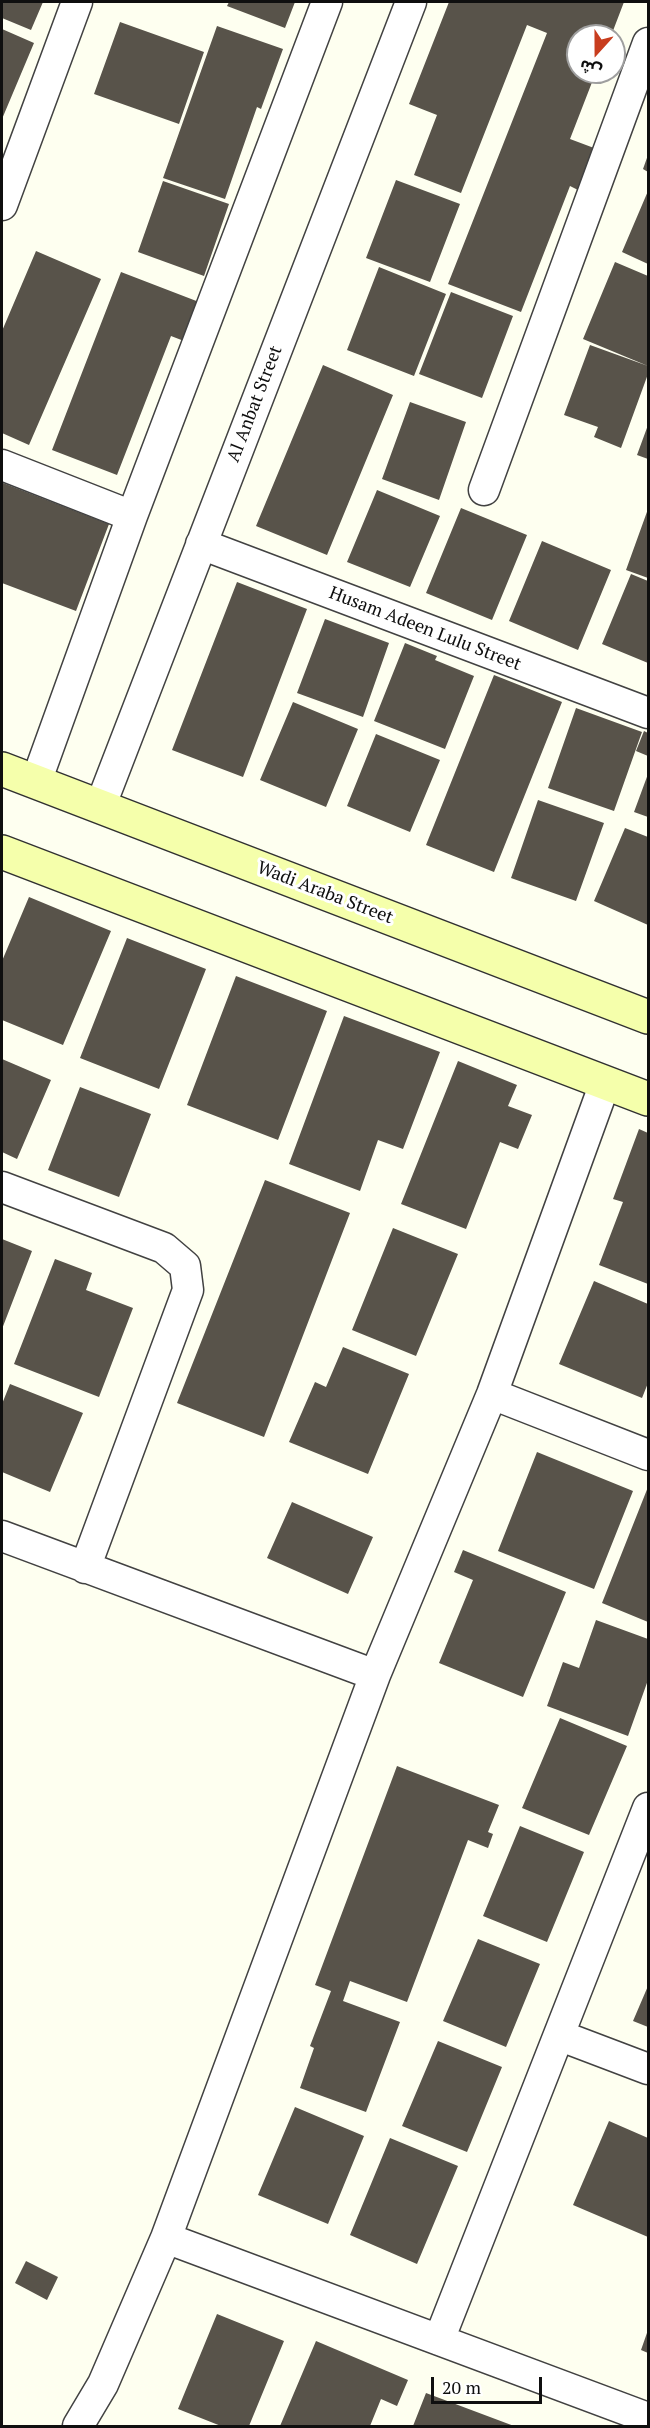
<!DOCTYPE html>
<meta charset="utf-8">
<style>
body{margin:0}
#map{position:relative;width:650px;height:2428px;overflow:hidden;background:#fefff0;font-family:"PT Serif","Noto Sans Arabic",serif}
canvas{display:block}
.frame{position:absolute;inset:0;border:3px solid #0f0f0f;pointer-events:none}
.north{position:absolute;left:566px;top:24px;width:60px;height:60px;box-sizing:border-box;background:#fff;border:2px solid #9f9f9f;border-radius:50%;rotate:201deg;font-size:16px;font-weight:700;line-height:24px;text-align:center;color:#0f0f0f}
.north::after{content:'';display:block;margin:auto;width:21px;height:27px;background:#c83d1e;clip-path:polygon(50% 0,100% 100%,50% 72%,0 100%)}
.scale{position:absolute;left:431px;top:2377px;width:111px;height:27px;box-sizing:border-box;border:3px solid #0f0f0f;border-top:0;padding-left:8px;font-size:18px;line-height:21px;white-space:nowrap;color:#0f0f0f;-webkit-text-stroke:4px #fff;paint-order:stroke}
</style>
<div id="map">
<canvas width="650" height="2428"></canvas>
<div class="frame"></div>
<div class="north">ش</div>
<div class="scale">20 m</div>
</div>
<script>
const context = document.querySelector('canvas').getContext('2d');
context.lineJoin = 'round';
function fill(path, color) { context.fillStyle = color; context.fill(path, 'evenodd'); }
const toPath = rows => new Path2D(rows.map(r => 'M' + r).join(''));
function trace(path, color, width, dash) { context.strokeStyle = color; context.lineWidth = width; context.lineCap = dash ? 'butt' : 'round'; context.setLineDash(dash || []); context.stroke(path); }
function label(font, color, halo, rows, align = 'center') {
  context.font = font + ' "PT Serif",serif'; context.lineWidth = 6; context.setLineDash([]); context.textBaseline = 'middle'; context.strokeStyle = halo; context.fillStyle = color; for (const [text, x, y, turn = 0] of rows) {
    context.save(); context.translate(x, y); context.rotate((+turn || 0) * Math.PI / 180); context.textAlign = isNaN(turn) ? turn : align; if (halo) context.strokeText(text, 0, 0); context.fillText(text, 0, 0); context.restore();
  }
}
const building = toPath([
 [2,2,43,2,31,30,2,18],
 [229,2,295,2,285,28,227,6],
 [449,2,624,2,611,36,578,36,578,72,596,72,570,139,594,148,578,190,570,186,521,312,448,284,547,33,527,25,461,193,414,175,437,115,409,104],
 [120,22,204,52,179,124,94,94],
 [217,26,283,49,261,109,257,107,225,199,163,178],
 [2,29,34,43,2,119],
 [648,155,648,172,643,169],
 [396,180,460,204,430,282,366,258],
 [163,181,229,204,204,276,138,252],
 [648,191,648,264,622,252],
 [36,251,101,279,29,445,2,433,2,331],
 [615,262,648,276,648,366,583,339],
 [379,267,446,294,414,376,347,350],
 [121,272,199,302,184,341,171,336,117,475,52,450],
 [451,292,513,316,482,398,419,374],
 [590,345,648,366,648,374,621,448,594,437,598,427,564,415],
 [323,365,393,395,327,555,256,526],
 [410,402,466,422,439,500,382,479],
 [648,425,648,459,637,455],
 [3,483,109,524,76,611,2,583],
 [377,490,440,516,410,587,347,562],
 [461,508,527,535,492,620,426,593],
 [648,509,648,578,626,570],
 [542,541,611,570,578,650,509,621],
 [631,574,648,581,648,663,602,644],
 [237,582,307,609,243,777,172,750],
 [325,619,389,643,363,717,297,693],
 [405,643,437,656,435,660,474,676,445,749,374,721],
 [494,675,562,702,494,872,426,845],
 [293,702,358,729,326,807,260,780],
 [576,708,642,732,614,811,548,788],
 [644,731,648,733,648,756,636,751],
 [376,734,440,760,410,832,347,806],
 [648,774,648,817,634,812],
 [538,800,604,823,576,901,511,878],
 [625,828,648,837,648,925,594,901],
 [29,897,111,931,63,1045,2,1020,2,961],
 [127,938,206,969,159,1089,80,1058],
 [236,976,327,1011,278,1140,187,1105],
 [344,1016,440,1052,403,1149,378,1140,360,1191,289,1164],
 [2,1059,51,1080,17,1159,2,1152],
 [458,1061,517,1085,508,1106,532,1115,518,1149,500,1142,466,1229,401,1204],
 [80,1087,151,1114,119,1197,48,1170],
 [639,1129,648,1133,648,1284,599,1265,623,1202,613,1199],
 [265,1180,350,1213,264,1437,177,1403],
 [393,1228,458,1254,416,1356,352,1330],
 [2,1239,32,1251,2,1329],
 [55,1259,92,1273,86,1290,133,1308,99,1397,14,1364],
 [594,1281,648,1304,648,1383,642,1398,559,1364],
 [343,1347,409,1374,368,1474,289,1442,315,1382,326,1387],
 [10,1384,83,1413,50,1492,2,1472,2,1404],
 [537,1452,633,1491,594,1589,498,1551],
 [648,1487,648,1622,602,1603],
 [292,1502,373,1537,348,1594,267,1558],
 [463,1550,566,1592,523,1697,439,1663,473,1580,454,1572],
 [596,1620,648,1639,648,1680,628,1736,547,1706,563,1662,579,1668],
 [560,1718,627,1746,589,1835,522,1808],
 [397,1766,499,1805,488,1832,493,1834,488,1848,468,1840,407,2002,350,1981,343,2001,400,2022,366,2112,300,2088,314,2048,310,2046,331,1991,315,1985],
 [520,1826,584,1852,547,1942,483,1916],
 [478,1939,540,1964,506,2047,443,2021],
 [648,1986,648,2027,633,2021],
 [438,2041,502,2067,467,2152,402,2126],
 [295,2107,364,2136,328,2224,258,2195],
 [609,2121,648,2138,648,2237,573,2205],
 [390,2138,458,2166,417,2264,350,2235],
 [26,2261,58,2277,47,2300,15,2283],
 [217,2314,284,2341,249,2426,221,2426,178,2409],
 [648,2330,648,2353,641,2350],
 [316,2341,408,2380,397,2406,381,2399,370,2426,280,2426],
 [426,2393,514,2426,413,2426]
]);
const street = toPath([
 [2,205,77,2],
 [2,465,132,516],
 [484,490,648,43],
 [201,544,648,713],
 [36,782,132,516,327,2],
 [100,807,411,2],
 [2,1187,164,1248,185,1266,188,1290,85,1568],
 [492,1394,648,1455],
 [2,1536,375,1675],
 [561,2036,648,2069],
 [166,2238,648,2418],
 [439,2340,648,1808],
 [78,2426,103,2384,166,2238,375,1675,492,1394,605,1083]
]);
const secondary = toPath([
 [2,769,648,1017],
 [2,852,648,1099]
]);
const streetNames = [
 ["Al Anbat Street",255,404,-69],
 ["Husam Adeen Lulu Street",425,629,21],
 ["Wadi Araba Street",325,893,21]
];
fill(building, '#58534a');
trace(street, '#424242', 33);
trace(secondary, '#313131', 36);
trace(street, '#fff', 30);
trace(secondary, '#f5ffab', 33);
label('18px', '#0f0f0f', '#fff', streetNames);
</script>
